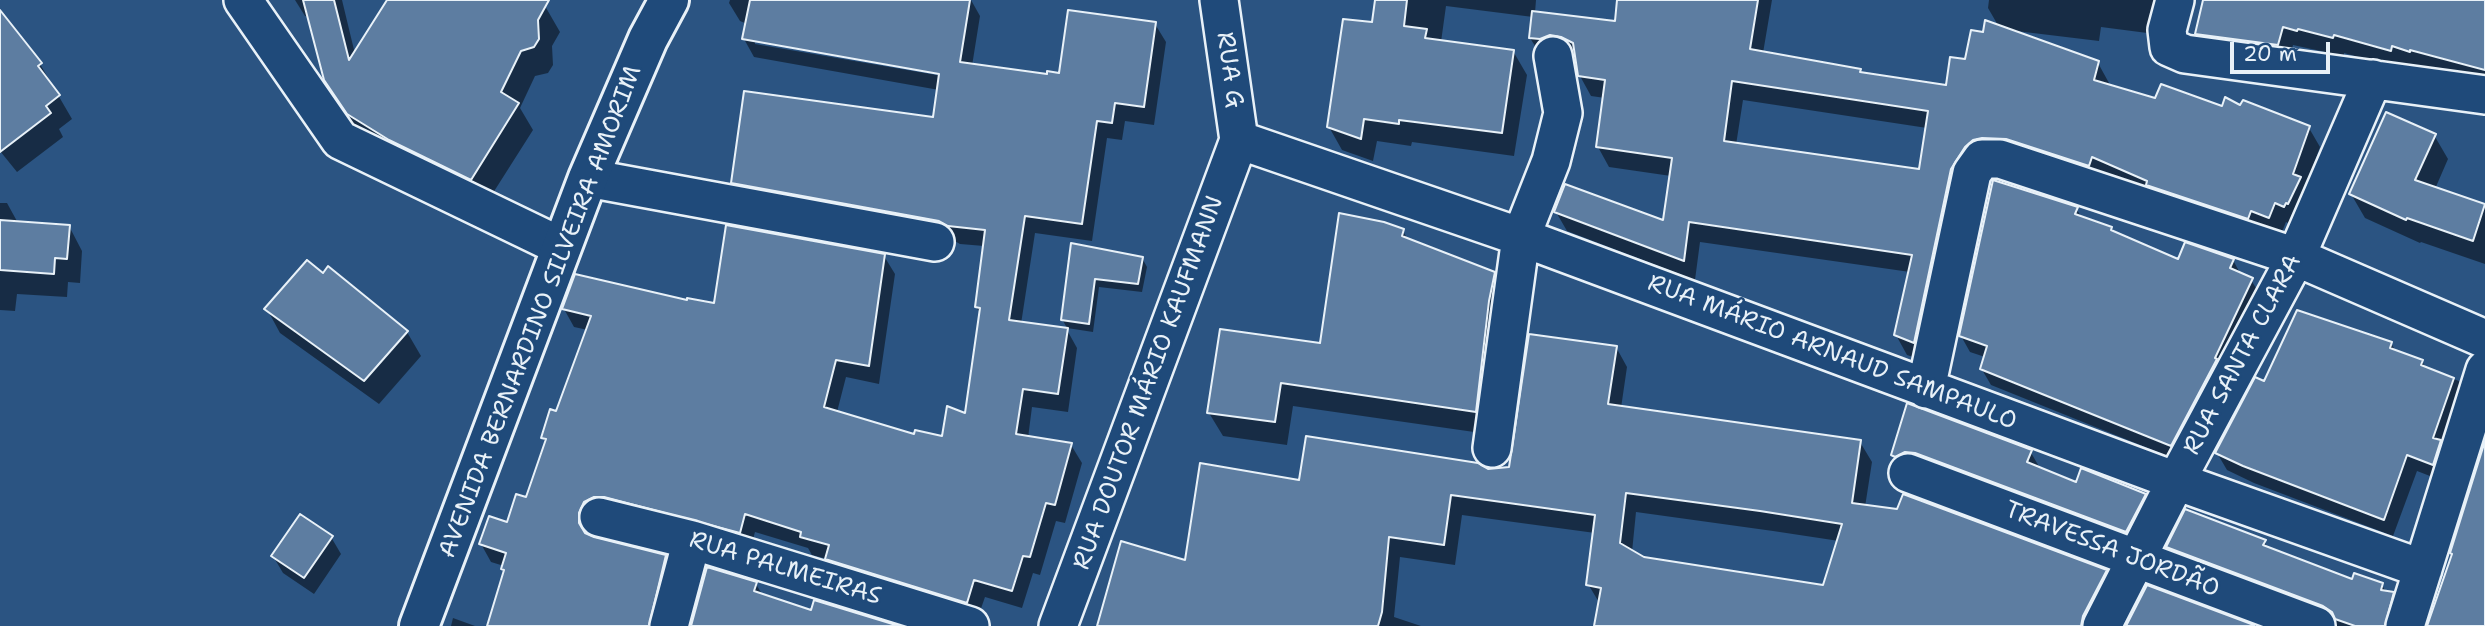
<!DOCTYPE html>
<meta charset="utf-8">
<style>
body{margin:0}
#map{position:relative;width:2485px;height:626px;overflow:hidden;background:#2b5482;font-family:"Shantell Sans",sans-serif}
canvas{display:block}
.scale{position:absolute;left:2230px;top:42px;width:100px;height:32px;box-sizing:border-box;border:4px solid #e8f1f8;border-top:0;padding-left:9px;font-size:21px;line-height:24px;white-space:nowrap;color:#e8f1f8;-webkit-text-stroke:5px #1f4a7a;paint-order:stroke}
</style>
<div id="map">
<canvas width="2485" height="626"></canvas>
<div class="scale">20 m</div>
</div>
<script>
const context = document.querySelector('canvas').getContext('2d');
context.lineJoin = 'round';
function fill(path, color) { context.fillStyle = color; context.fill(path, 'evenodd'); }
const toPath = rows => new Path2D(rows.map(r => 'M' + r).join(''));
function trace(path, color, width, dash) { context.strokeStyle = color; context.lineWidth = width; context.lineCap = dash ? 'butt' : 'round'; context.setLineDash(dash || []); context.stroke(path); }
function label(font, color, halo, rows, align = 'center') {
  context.font = font + ' "Shantell Sans",sans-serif'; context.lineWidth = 5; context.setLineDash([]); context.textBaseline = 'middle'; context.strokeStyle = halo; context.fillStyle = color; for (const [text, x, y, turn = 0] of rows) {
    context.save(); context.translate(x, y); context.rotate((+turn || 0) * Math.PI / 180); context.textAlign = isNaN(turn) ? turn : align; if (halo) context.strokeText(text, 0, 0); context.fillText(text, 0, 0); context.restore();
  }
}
const shadow = toPath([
 [295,0,342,0,355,54,389,0,534,0,545,6,560,32,552,46,553,65,548,73,535,76,520,108,533,130,486,204,364,140,325,79,309,17,305,16],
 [730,0,971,0,980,16,972,66,1048,76,1060,75,1155,24,1166,42,1154,125,1125,121,1122,140,1107,138,1092,241,1035,233,1021,324,1067,330,1077,348,1068,412,1032,407,1028,438,1071,445,1082,463,1065,523,1056,521,1040,575,1033,573,1022,608,985,597,977,620,838,577,827,559,812,555,808,548,755,532,750,550,594,520,588,532,588,536,665,557,676,575,662,626,488,626,505,573,504,566,491,562,481,544,508,524,527,499,546,443,543,438,558,413,588,330,574,327,564,309,688,302,715,305,884,256,895,274,879,384,846,377,837,412,915,437,944,439,967,415,981,314,976,307,984,246,960,244,951,239,744,201,733,183,934,119,939,90,754,57,744,39,747,24,740,21,729,3],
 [755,40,948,74,948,77,755,44],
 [1377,0,1536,0,1535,13,1616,23,1619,0,1772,0,1763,53,1860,71,1861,74,1948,87,1984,34,1999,27,1988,8,1989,0,2161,0,2155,34,2101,27,2099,41,2008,30,2098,63,2109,83,2108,86,2156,100,2223,108,2241,107,2309,128,2320,147,2305,188,2311,199,2295,226,2286,222,2280,237,1994,157,1925,361,1907,355,1896,335,1910,272,1700,242,1695,280,1567,231,1556,212,1665,222,1671,176,1609,167,1598,147,1605,98,1591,96,1580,76,1577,58,1562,55,1542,57,1530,38,1533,17,1446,6,1441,42,1513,51,1527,75,1514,156,1412,142,1411,146,1377,141,1373,161,1342,150,1329,127,1374,24],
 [1743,100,1927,128,1920,171,1736,145],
 [2205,0,2485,0,2485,86,2420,67,2420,69,2403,64,2401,69,2344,53,2344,56,2293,45,2288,64,2207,53,2197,34],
 [0,39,40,64,72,119,59,129,63,137,17,172,0,151],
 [2434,135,2448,159,2435,189,2485,206,2485,264,2421,242,2420,243,2365,218,2351,194],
 [0,203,7,203,18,223,69,226,82,251,80,283,68,282,67,297,17,294,15,311,0,310],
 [2076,208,2082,218,2111,229,2113,234,2179,261,2233,260,2241,275,2251,280,2261,296,2180,461,1991,385,1981,368,1985,357,1970,352,1961,336],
 [1403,231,1408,240,1494,274,1507,297,1488,434,1293,406,1287,445,1223,436,1209,413,1321,345],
 [1073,245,1142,258,1147,267,1142,292,1099,287,1093,332,1067,328,1062,319],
 [267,309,407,332,421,356,379,404,280,333],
 [2391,343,2396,352,2422,361,2426,368,2459,381,2468,398,2443,481,2417,471,2393,536,2254,483,2227,470,2217,453,2265,384],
 [1616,347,1627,367,1621,408,1860,442,1872,462,1865,507,2106,571,2117,592,2100,626,1596,626,1600,604,1588,584,1595,533,1462,515,1455,565,1400,557,1394,617,1421,626,1099,626,1110,593,1108,589,1122,543,1186,562,1300,482,1510,469],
 [1636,512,1773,531,1839,541,1825,587,1644,559,1632,552],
 [1908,405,2030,451,2041,470,2077,484,2144,496,2156,516,2138,552,1905,476,1893,455],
 [331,537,341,554,314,594,283,573,273,556],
 [2264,541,2269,550,2353,581,2382,585,2386,592,2393,593,2404,614,2400,626,2336,626,2179,567,2168,547],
 [756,584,763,596,813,613,893,626,693,626],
 [453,618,475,626,451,626]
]);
const building = toPath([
 [303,0,334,0,349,60,387,0,549,0,538,20,539,39,534,47,521,51,501,92,519,103,471,180,389,140,347,114,324,80,303,0],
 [750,0,970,0,960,62,1047,74,1047,71,1059,73,1068,10,1156,22,1144,107,1115,103,1112,123,1097,121,1082,224,1025,216,1009,320,1068,328,1058,394,1023,389,1016,434,1072,443,1055,505,1046,503,1030,557,1023,556,1012,591,974,580,967,603,825,559,829,545,800,537,801,532,745,514,740,533,604,497,594,497,584,502,579,513,579,523,585,533,594,537,666,555,649,626,487,626,504,570,501,569,506,553,479,544,489,516,507,522,516,494,526,497,546,439,541,438,550,409,556,411,591,316,562,309,575,274,687,300,687,298,714,303,726,225,885,254,869,366,836,360,824,407,914,434,915,430,942,436,947,406,965,413,980,308,975,307,985,230,948,226,939,221,731,183,744,91,933,117,939,74,742,39,750,0],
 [1375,0,1407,0,1404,26,1427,29,1425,38,1514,50,1502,133,1399,120,1399,124,1364,119,1361,139,1327,127,1343,19,1372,22,1375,0],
 [1617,0,1758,0,1750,49,1861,69,1860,72,1946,85,1950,57,1965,59,1971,30,1983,32,1985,20,2099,61,2094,80,2155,98,2161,84,2222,106,2225,97,2240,105,2243,100,2310,126,2293,174,2301,177,2288,204,2286,203,2284,207,2275,203,2269,218,2251,211,2248,219,2146,185,2147,181,2092,157,2089,166,2006,139,1982,138,1973,140,1965,147,1951,169,1914,343,1894,335,1912,255,1689,222,1684,261,1554,212,1565,184,1663,220,1672,158,1596,147,1605,80,1578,76,1573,43,1561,37,1550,35,1540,39,1529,38,1532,11,1615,21,1617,0],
 [1732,81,1928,111,1919,169,1724,141,1732,81],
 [2203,0,2485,0,2485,70,2410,50,2410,52,2392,46,2391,51,2334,35,2333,38,2298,29,2297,31,2283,27,2278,45,2195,34,2203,0],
 [0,10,42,63,38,66,60,95,46,106,51,113,0,152,0,10],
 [2386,112,2436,134,2415,180,2485,204,2473,241,2407,218,2406,220,2349,194,2386,112],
 [1993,180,2078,207,2075,214,2112,227,2111,230,2178,259,2185,242,2234,259,2230,268,2253,278,2215,358,2217,359,2171,446,1980,369,1987,346,1959,336,1993,180],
 [1339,213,1384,222,1404,229,1402,236,1495,272,1489,301,1476,412,1281,383,1275,422,1207,413,1220,329,1320,343,1339,213],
 [0,220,70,225,67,259,55,258,54,274,0,270,0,220],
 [1071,243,1143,257,1138,284,1095,279,1089,324,1061,320,1071,243],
 [307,260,323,273,328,266,408,331,364,381,264,309,307,260],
 [2297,310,2392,342,2390,348,2423,360,2421,365,2454,378,2433,438,2441,440,2433,465,2407,455,2384,520,2243,466,2215,453,2255,377,2264,381,2297,310],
 [1529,334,1617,346,1608,404,1861,440,1852,503,1897,509,1903,494,2107,570,2083,616,2081,626,1594,626,1601,588,1586,585,1595,515,1451,495,1444,545,1389,537,1382,612,1378,626,1097,626,1121,541,1185,560,1200,463,1299,480,1306,436,1478,463,1488,469,1509,467,1529,334],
 [1626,493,1760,511,1842,524,1823,585,1644,557,1620,543,1626,493],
 [1907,403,2032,450,2027,462,2076,482,2081,468,2146,494,2126,532,1915,453,1905,452,1895,457,1891,455,1907,403],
 [2485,441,2485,626,2427,626,2452,554,2450,553,2485,441],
 [2185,509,2266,540,2263,545,2352,579,2354,573,2383,583,2381,590,2394,592,2385,626,2355,626,2335,619,2332,612,2323,606,2166,547,2185,509],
 [300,514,333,536,304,578,271,556,300,514],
 [707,567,757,582,754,591,811,610,814,600,899,626,691,626,707,567],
 [2147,585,2254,625,2254,626,2126,626,2147,585]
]);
const minor = toPath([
 [243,0,340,140,562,247],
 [2175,0,2167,30,2169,47,2185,54,2485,95],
 [1239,140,1521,237,2176,481,2423,569],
 [588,178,935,242],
 [1926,389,1972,173,1982,159,2000,159,2296,257,2485,339],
 [1492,448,1521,237,1551,161,1563,113,1553,56],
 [1908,473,2316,626],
 [599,517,692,540,970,626],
 [669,626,692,540],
 [1058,626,1239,140,1219,0],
 [2102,626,2176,481,2296,257,2373,79],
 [2405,626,2485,370]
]);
const major = toPath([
 [419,626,588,178,648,39,669,0]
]);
const streetNames = [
 ["RUA G",1229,70,82],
 ["AVENIDA BERNARDINO SILVEIRA AMORIM",541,312,-69],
 ["RUA MÁRIO ARNAUD SAMPAULO",1832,353,21],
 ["RUA SANTA CLARA",2243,355,-62],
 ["RUA DOUTOR MÁRIO KAUFMANN",1149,383,-70],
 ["TRAVESSA JORDÃO",2112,550,21],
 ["RUA PALMEIRAS",785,569,17]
];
fill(shadow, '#0007');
fill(building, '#5d7da1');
trace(building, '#e8f1f8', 2);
trace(minor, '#e8f1f8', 42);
trace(major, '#e8f1f8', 44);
trace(minor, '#1f4a7a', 37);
trace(major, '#1f4a7a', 38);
label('24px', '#e8f1f8', '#1f4a7a', streetNames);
</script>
